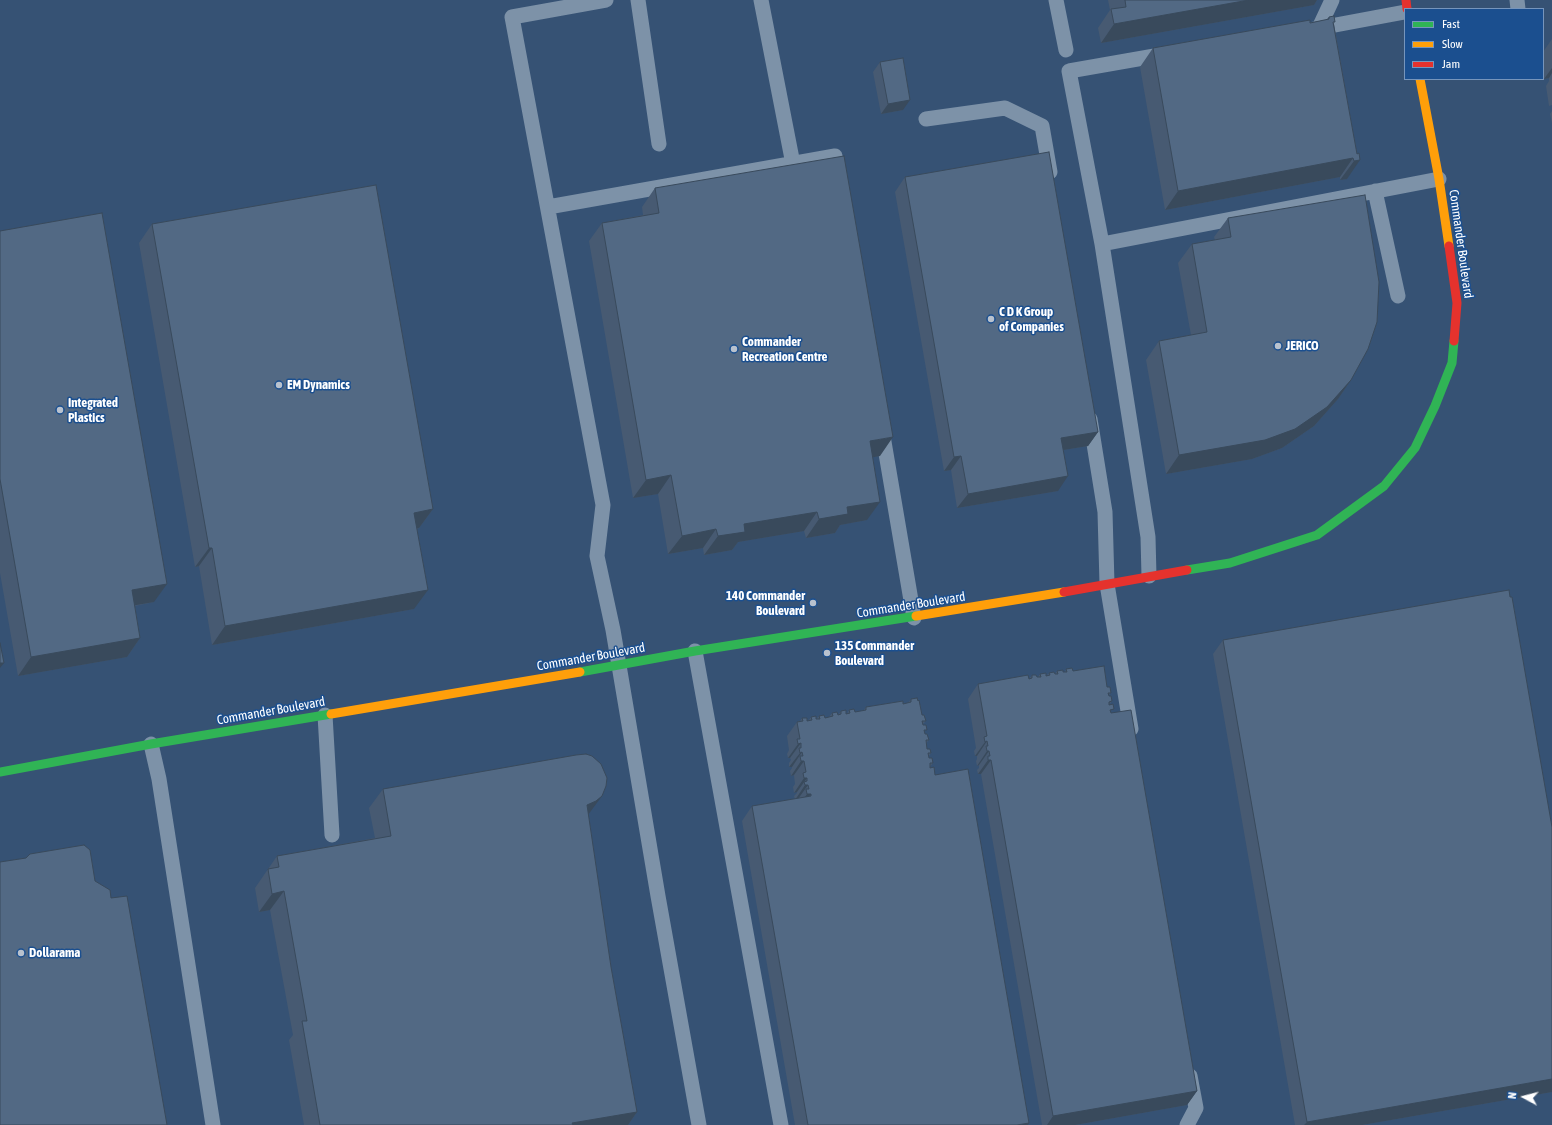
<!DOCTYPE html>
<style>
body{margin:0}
#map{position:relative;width:1552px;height:1125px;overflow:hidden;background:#365274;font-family:"Asap Condensed",sans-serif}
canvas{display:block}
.legend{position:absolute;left:1404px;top:8px;width:140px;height:72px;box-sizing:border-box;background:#1b4f8f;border:1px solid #7695bc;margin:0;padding:5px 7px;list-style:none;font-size:12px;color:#fff}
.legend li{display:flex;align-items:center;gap:8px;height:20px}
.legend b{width:20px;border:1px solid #7695bc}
.north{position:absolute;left:1504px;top:1077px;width:40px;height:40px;-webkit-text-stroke:3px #1b4f8f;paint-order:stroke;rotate:277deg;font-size:11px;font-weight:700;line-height:16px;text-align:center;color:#fff}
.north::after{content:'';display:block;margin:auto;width:14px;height:18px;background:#fff;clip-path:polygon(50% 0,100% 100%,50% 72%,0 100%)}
</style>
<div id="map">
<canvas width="1552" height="1125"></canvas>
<ul class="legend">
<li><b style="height:5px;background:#30b455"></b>Fast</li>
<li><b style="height:5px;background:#ff9f0a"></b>Slow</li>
<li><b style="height:5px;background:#e5322d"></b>Jam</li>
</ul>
<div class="north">N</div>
</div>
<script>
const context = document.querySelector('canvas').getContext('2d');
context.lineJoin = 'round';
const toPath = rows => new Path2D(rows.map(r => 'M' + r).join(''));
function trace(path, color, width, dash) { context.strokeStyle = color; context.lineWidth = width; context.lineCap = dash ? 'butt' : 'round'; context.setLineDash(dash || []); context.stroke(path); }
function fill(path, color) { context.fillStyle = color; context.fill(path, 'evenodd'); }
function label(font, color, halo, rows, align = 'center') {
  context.font = font + ' "Asap Condensed",sans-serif'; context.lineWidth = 3; context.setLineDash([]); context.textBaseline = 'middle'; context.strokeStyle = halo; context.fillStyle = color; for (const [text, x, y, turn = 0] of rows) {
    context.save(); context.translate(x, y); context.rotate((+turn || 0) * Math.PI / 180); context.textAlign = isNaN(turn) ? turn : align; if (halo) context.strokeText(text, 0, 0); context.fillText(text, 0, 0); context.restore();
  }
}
const lane = toPath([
 [606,0,512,17,603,505,597,556,613,630,658,896,699,1125],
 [638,0,659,144],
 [761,0,793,164],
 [1056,0,1066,50],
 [1517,0,1518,9],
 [1319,28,1332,0],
 [1314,29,1405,12],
 [926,119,1005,108,1042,126,1050,172],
 [1375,191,1398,296],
 [548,207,835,156,838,177],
 [1102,244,1439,179],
 [1090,419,1105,512,1107,584,1131,729],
 [882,430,914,618],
 [1149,576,1148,537,1102,244,1069,71,1166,54],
 [695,651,781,1125],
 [325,715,332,835],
 [151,744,159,779,213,1125],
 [1187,1125,1196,1108,1190,1076]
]);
const fast = toPath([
 [1187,570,1230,563,1317,535,1384,486,1415,448,1435,406,1452,363,1454,341],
 [580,672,695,651,916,616],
 [0,772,151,744,331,714]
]);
const slow = toPath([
 [1420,79,1439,179,1449,246],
 [916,616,1064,592],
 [331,714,580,672]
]);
const jam = toPath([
 [1406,0,1407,9],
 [1449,246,1457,303,1454,341],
 [1064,592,1187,570]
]);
const wall = toPath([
 [1108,0,1317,0,1314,5,1101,43,1098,28,1110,10],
 [1329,17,1334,24,1357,154,1347,179,1340,180,1340,177,1165,210,1140,67,1153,48,1326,20],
 [1552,39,1552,105,1549,106,1546,86,1549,81,1549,78,1544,79,1543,70,1543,52],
 [880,62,903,110,881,114,873,72],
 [1552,111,1552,123,1550,114],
 [905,177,1098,432,1088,446,1063,450,1058,491,957,508,951,470,944,471,895,192],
 [655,188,880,456,873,457,867,520,840,525,835,533,806,538,804,531,738,542,732,550,704,555,703,548,668,554,658,494,633,498,589,241,602,223,643,215,642,207],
 [1228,218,1351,380,1338,399,1314,426,1282,448,1252,459,1166,474,1146,360,1159,341,1191,335,1178,263,1192,244,1215,240,1214,237],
 [152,224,433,509,419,528,417,529,414,609,212,645,199,566,195,567,139,243],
 [0,231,154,602,135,606,140,638,127,657,18,676,0,573],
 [1223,640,1552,1092,1362,1125,1295,1125,1213,654],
 [1066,669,1073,671,1107,687,1111,693,1108,696,1112,701,1109,705,1111,713,1197,1091,1187,1105,1075,1125,1042,1125,981,774,978,774,977,770,979,768,979,765,977,766,976,761,977,759,977,756,975,756,974,751,976,748,968,699,978,684,1029,679,1032,675,1037,677,1038,677,1040,674,1046,676,1049,673,1055,674,1057,671,1065,672],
 [911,699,926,721,923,724,925,733,929,740,926,743,927,749,931,753,929,756,929,758,933,763,930,767,935,775,1029,1123,1028,1125,795,1125,742,821,752,806,795,799,794,796,797,793,797,792,794,793,793,787,795,784,794,775,791,776,790,771,792,768,792,767,789,767,789,763,791,760,790,758,788,758,787,754,789,750,787,736,797,722,800,721,802,718,807,721,809,720,811,717,816,719,819,716,825,718,829,717,832,713,838,715,841,711,847,714,849,710,855,712,863,711,866,707,908,703],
 [383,789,588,815,611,967,637,1112,628,1125,304,1125,289,1040,293,1035,270,910,259,912,255,888,277,856,375,838,369,808]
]);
const shadedWall = toPath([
 [1249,0,1317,0,1314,5,1101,43,1114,24],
 [1552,68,1552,73,1549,78,1544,79],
 [910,100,903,110,881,114,888,104],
 [1353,158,1340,177,1165,210,1178,191],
 [1360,160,1347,179,1340,180,1354,161],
 [1351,380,1338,399,1314,426,1282,448,1252,459,1166,474,1179,455],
 [1098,432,1088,446,1051,452,1061,438],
 [893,437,880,456,857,460,870,441],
 [961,456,951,470,944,471,954,457],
 [671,475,658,494,633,498,646,480],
 [1068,476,1058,491,957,508,968,494],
 [880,502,867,520,840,525,835,533,806,538,819,519,847,507],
 [433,509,419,528,401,531,414,513],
 [817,512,804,531,738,542,732,550,704,555,718,536,744,524],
 [716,529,703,548,668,554,682,536],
 [209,548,212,548,199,566,195,567],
 [167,584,154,602,119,608,132,590],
 [428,590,414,609,212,645,225,626],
 [140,638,127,657,18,676,31,657],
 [0,663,4,663,0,668],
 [987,741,977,756,975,756,985,742],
 [801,743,790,758,788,758,798,744],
 [987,751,989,751,979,765,977,766],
 [802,752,792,767,789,767,800,753],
 [988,760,991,760,981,774,978,774],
 [801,761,804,761,794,775,791,776],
 [804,778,807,778,797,792,794,793],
 [805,785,808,785,798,799,795,800],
 [807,794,811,794,800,808,797,809],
 [602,796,588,815,587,805],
 [284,891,270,910,259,912,272,894],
 [1552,1079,1552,1092,1362,1125,1304,1125,1307,1122],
 [1197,1091,1187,1105,1075,1125,1047,1125,1053,1116],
 [637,1112,628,1125,571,1125,572,1123],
 [1029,1123,1028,1125,1017,1125]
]);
const building = toPath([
 [1125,0,1249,0,1114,24,1111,9,1126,7,1125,0],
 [1334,16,1335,22,1333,22,1357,154,1359,153,1360,160,1354,161,1353,158,1178,191,1153,48,1310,20,1310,23,1329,19,1329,17,1334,16],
 [903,58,910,100,888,104,880,62,903,58],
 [1049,152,1098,432,1061,438,1068,476,968,494,961,456,954,457,905,177,1049,152],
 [844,156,893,437,870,441,880,502,847,507,848,514,819,519,817,512,744,524,745,532,718,536,716,529,682,536,671,475,646,480,602,223,659,213,655,188,844,156],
 [376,185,433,509,414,513,428,590,225,626,212,548,209,548,152,224,376,185],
 [1365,195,1379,282,1377,322,1368,349,1351,380,1327,407,1295,429,1265,440,1179,455,1159,341,1207,332,1192,244,1231,237,1228,218,1365,195],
 [102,213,167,584,132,590,140,638,31,657,0,479,0,231,102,213],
 [1509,590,1510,597,1512,597,1552,827,1552,1079,1307,1122,1223,640,1509,590],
 [0,643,4,663,0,663,0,643],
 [1104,666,1107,687,1110,687,1111,693,1108,693,1109,696,1111,696,1112,701,1109,702,1109,705,1113,704,1114,709,1110,710,1111,713,1131,710,1197,1091,1053,1116,991,760,988,760,988,756,990,756,989,751,987,751,986,746,988,746,987,741,985,742,984,737,987,736,978,684,1028,675,1029,679,1032,678,1032,675,1036,675,1037,677,1041,677,1040,674,1046,673,1046,676,1050,675,1049,673,1054,672,1055,674,1058,674,1057,671,1063,670,1063,672,1067,672,1066,669,1072,668,1073,671,1104,666],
 [917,698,918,701,919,700,922,715,924,715,926,721,922,721,923,725,926,725,927,730,924,730,925,734,927,734,929,740,926,740,927,749,930,749,931,753,928,753,929,758,932,758,933,763,930,763,930,768,934,767,935,775,968,769,1029,1123,1017,1125,808,1125,752,806,811,796,811,794,807,794,806,789,809,789,808,785,805,785,804,782,807,781,807,778,804,778,803,773,806,772,804,761,801,761,800,756,803,756,802,752,800,753,799,748,801,748,801,743,798,744,797,739,800,739,797,722,803,721,802,718,807,718,807,721,812,720,811,717,816,716,816,719,820,719,819,716,824,715,825,718,833,716,832,713,837,712,838,715,841,714,841,711,846,710,846,714,850,713,849,710,854,709,855,712,866,710,866,707,903,701,903,704,911,702,911,699,917,698],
 [586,754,592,756,601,764,607,778,606,786,602,796,596,801,587,805,611,967,637,1112,572,1123,573,1125,320,1125,302,1021,307,1021,284,891,272,894,268,869,279,867,277,856,391,836,383,789,576,755,586,754],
 [84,845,90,850,95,881,110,890,111,898,127,896,167,1125,0,1125,0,862,26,858,30,854,84,845]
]);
const markers = [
 [991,319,4,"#b9c2ce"],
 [1278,346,4,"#b9c2ce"],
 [734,349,4,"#b9c2ce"],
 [279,385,4,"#b9c2ce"],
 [60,410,4,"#b9c2ce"],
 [813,603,4,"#b9c2ce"],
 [827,653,4,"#b9c2ce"],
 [21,953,4,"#b9c2ce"]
];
const streetNames = [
 ["Commander Boulevard",1461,244,82],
 ["Commander Boulevard",911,605,-9],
 ["Commander Boulevard",591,657,-10],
 ["Commander Boulevard",271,711,-10]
];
const poiNames = [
 ["C D K Group",999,312],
 ["of Companies",999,327],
 ["Commander",742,342],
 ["Recreation Centre",742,357],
 ["JERICO",1286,346],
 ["EM Dynamics",287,385],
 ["Integrated",68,403],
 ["Plastics",68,418],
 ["140 Commander",805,596,"right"],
 ["Boulevard",805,611,"right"],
 ["135 Commander",835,646],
 ["Boulevard",835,661],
 ["Dollarama",29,953]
];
trace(lane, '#7d92a8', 15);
trace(fast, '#30b455', 9);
trace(slow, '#ff9f0a', 9);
trace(jam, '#e5322d', 9);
fill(wall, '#475a72');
fill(shadedWall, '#394a5c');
fill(building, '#526984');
trace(building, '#394a5c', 1);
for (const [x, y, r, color] of markers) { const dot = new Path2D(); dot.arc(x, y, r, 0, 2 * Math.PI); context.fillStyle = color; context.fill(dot); trace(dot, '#1b4f8f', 1.5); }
label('13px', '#fff', '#1b4f8f', streetNames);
label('bold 13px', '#fff', '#1b4f8f', poiNames, 'left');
</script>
